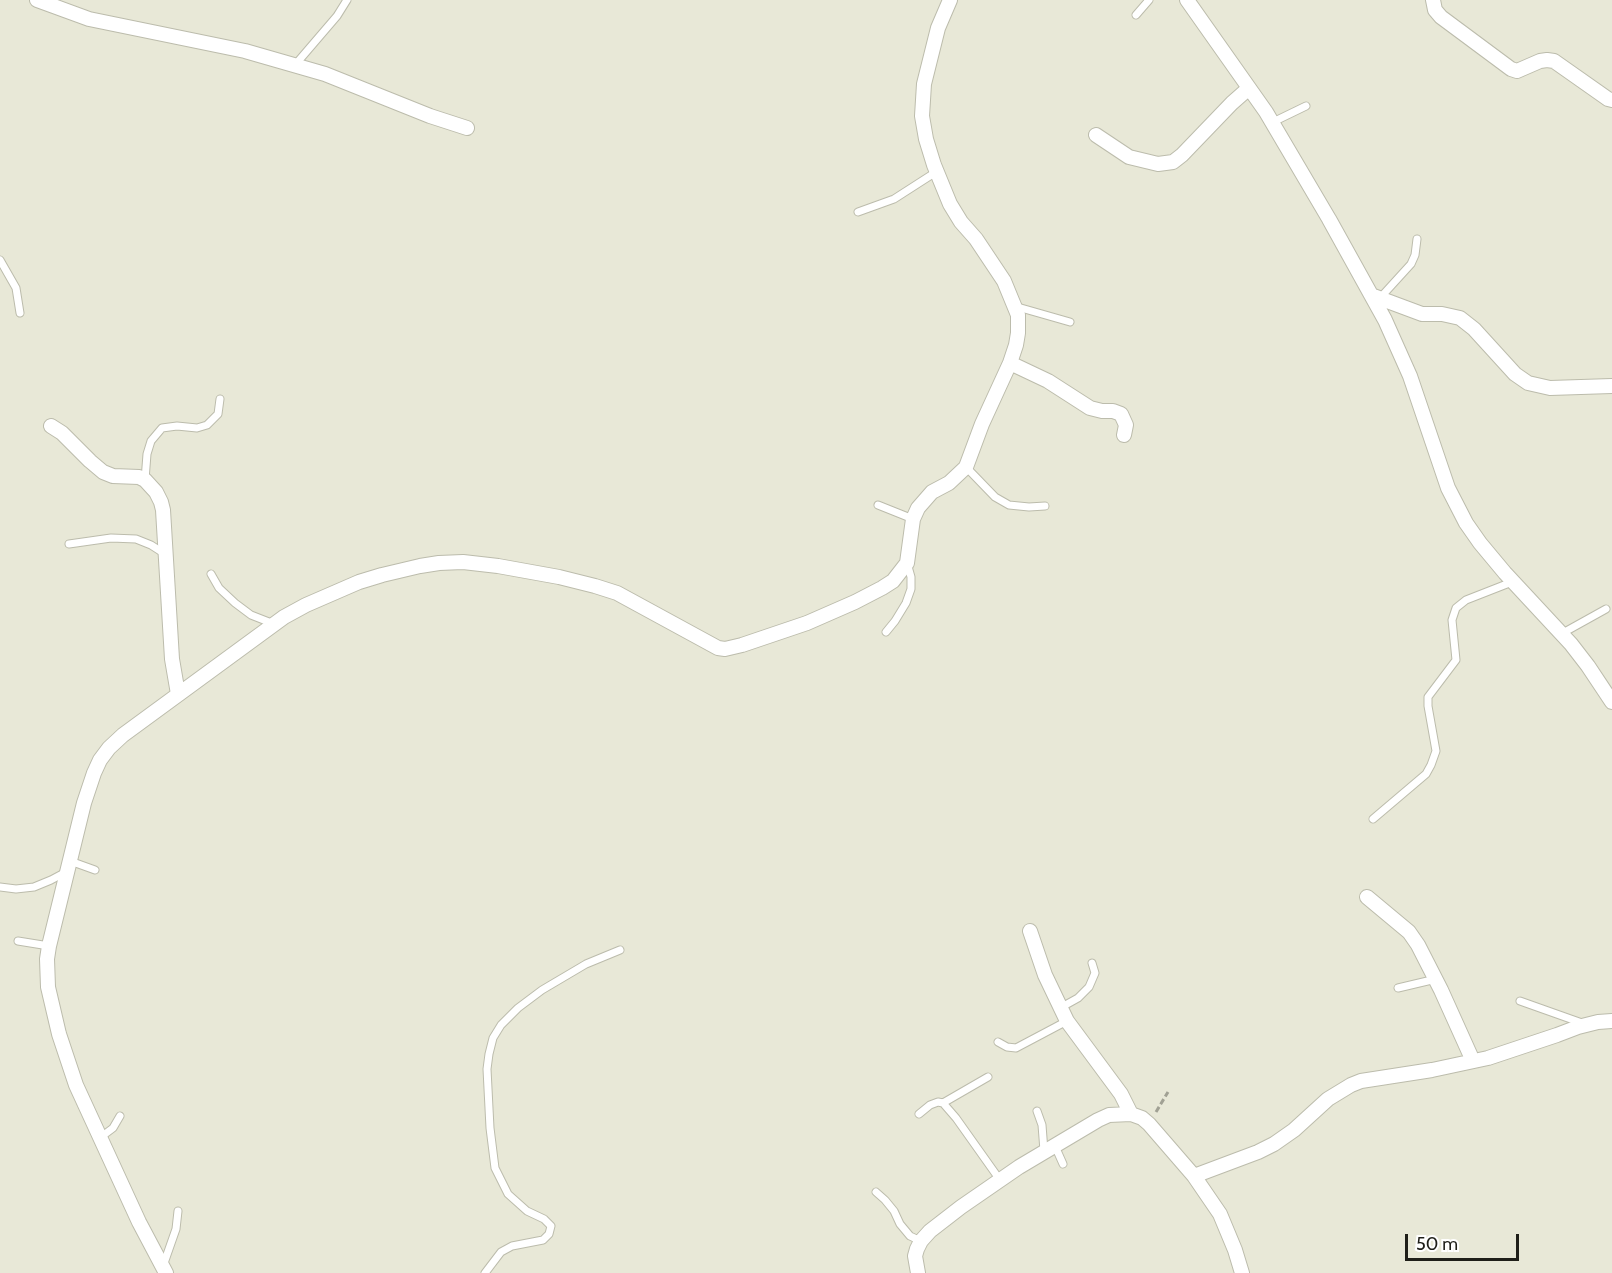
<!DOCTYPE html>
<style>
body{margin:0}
#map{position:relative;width:1612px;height:1273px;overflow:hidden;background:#e8e8d7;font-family:Cabin,sans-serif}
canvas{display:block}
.scale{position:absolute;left:1405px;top:1234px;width:114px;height:27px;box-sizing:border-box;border:3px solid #1f1f19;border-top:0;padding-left:8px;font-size:18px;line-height:21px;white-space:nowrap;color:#1f1f19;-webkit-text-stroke:4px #fff;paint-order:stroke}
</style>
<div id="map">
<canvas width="1612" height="1273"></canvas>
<div class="scale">50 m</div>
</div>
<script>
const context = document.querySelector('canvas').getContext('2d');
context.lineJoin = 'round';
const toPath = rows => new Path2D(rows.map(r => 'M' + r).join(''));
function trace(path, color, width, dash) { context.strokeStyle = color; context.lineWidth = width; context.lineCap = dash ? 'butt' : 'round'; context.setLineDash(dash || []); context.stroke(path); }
const path = toPath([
 [1156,1112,1168,1092]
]);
const service = toPath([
 [1136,15,1149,0],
 [295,65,337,16,347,0],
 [1273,122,1306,106],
 [858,212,894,199,936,172],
 [0,260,16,288,20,313],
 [1380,298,1411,264,1415,255,1417,239],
 [1014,306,1070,322],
 [966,467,995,497,1009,505,1029,507,1045,506],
 [145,480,147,454,151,441,162,428,177,426,197,428,207,425,218,414,220,399],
 [878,505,913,519],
 [69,544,111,538,136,539,151,545,165,554],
 [211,574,219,588,235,603,251,615,274,624],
 [886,632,895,621,906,603,911,589,911,577,907,563],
 [1561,634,1606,609],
 [1373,819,1426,774,1431,765,1436,751,1428,706,1428,697,1456,660,1452,620,1456,608,1466,600,1512,582],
 [70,861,95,870],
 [0,887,16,889,34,887,51,880,66,872],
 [18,941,49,946],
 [1398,988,1436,979],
 [1520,1001,1582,1023],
 [1060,1008,1078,998,1089,987,1095,973,1092,963],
 [998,1042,1007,1047,1016,1048,1067,1021],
 [943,1103,988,1077],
 [1037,1111,1042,1125,1044,1151],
 [919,1114,930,1105,938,1102,943,1103,956,1118,1000,1180],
 [101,1137,113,1128,120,1116],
 [1055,1146,1063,1164],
 [876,1192,885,1200,894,1211,900,1224,910,1236,921,1241],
 [163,1266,176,1229,178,1211],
 [485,1273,501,1252,512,1246,543,1240,549,1234,551,1226,544,1219,527,1211,508,1194,495,1168,490,1128,487,1069,489,1054,493,1038,501,1025,518,1008,542,990,586,964,620,950]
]);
const minor = toPath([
 [37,0,89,19,245,51,325,74,430,116,467,128],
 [1187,0,1266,112,1329,219,1385,320,1410,376,1448,488,1466,523,1480,543,1505,573,1571,644,1588,666,1612,702],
 [1433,0,1435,10,1441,17,1511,69,1517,71,1540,61,1547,60,1554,61,1608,99,1612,100],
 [1096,135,1129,157,1158,164,1173,162,1182,155,1232,103,1249,88],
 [1371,295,1422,314,1442,314,1460,318,1474,329,1515,374,1528,383,1550,388,1612,386],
 [1010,363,1048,381,1090,408,1102,411,1113,411,1121,414,1126,425,1124,435],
 [51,426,62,433,90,461,103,472,113,476,139,477,145,480,156,492,161,502,163,510,172,659,178,694],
 [1367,897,1409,932,1418,945,1441,990,1473,1061],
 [1030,931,1045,975,1067,1021,1121,1094,1131,1114],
 [1194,1176,1258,1152,1274,1144,1294,1130,1328,1099,1351,1085,1361,1081,1432,1070,1488,1058,1557,1035,1578,1027,1598,1022,1612,1021],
 [166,1273,139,1222,76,1085,59,1034,48,987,47,959,49,946,84,803,94,773,100,760,109,748,123,735,284,617,306,605,359,582,382,575,420,566,439,563,463,562,498,566,559,577,595,586,617,593,718,648,725,649,742,645,807,623,855,602,882,588,893,581,907,563,913,519,918,508,932,492,949,483,966,467,982,424,1010,363,1016,345,1018,333,1018,315,1004,281,976,239,961,222,950,204,934,165,926,139,922,116,924,84,938,28,950,0],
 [918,1273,915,1256,917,1249,921,1241,930,1231,961,1207,1019,1167,1098,1120,1109,1115,1131,1114,1142,1118,1149,1124,1194,1176,1220,1214,1235,1250,1242,1273]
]);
trace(service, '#bcbcac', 9);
trace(minor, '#bcbcac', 16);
trace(path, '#a1a194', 3, [6, 3]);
trace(service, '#fff', 7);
trace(minor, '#fff', 14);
</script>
